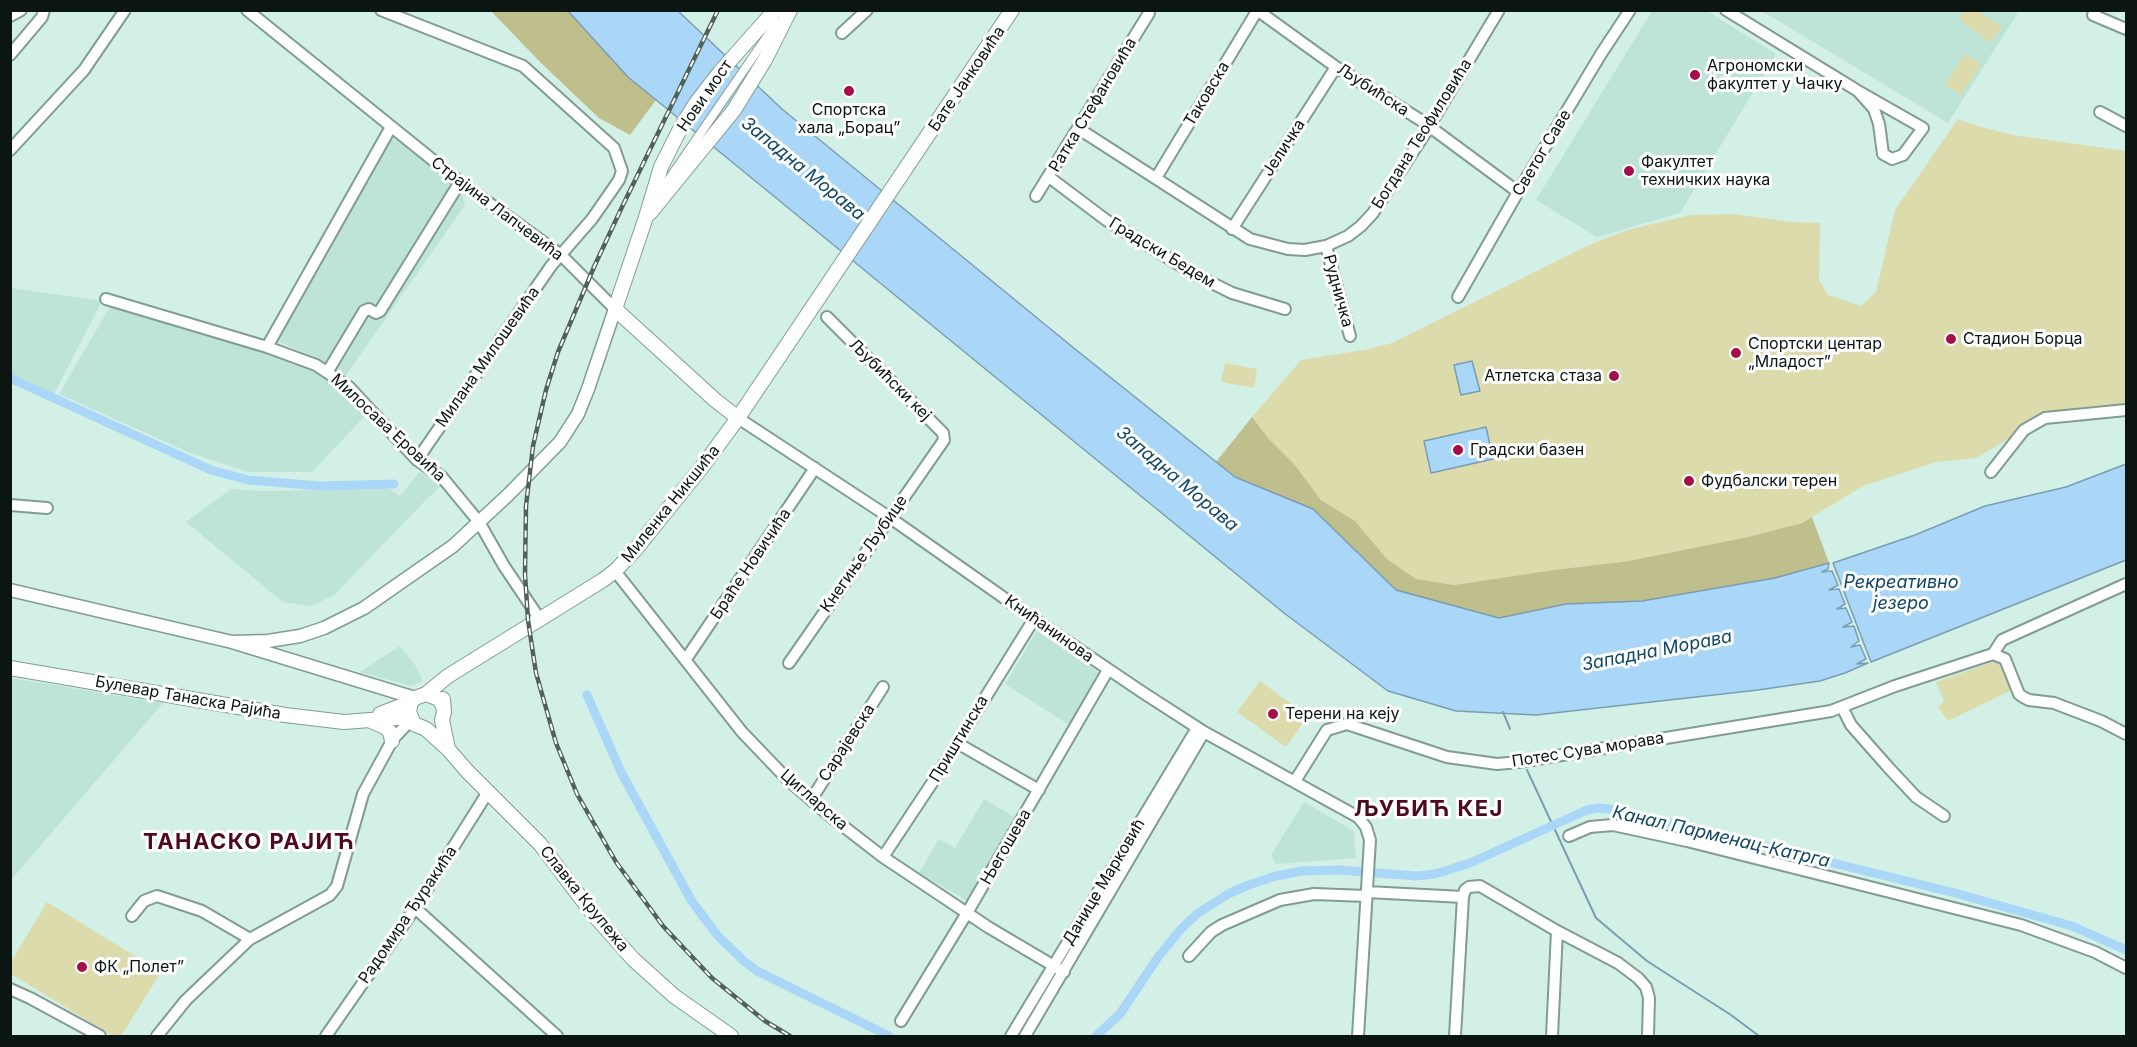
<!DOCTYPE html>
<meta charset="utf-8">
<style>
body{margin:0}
#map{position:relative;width:2137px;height:1047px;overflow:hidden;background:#d2f0e6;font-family:Inter,sans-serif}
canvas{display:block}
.frame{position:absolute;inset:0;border:12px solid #0b1512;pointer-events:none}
</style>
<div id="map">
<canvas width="2137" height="1047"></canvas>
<div class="frame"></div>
</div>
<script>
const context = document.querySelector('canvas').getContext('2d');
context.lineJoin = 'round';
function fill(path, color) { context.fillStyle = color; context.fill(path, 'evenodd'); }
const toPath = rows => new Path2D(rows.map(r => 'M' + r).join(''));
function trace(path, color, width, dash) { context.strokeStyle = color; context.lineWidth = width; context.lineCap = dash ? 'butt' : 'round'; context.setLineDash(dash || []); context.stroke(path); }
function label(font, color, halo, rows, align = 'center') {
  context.font = font + ' Inter,sans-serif'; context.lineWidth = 6; context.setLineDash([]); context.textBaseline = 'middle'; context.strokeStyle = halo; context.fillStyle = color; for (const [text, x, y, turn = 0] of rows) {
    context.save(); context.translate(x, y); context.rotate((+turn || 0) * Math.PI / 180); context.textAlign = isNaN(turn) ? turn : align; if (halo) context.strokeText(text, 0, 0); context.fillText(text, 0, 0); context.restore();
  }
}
const built = toPath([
 [1652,11,1707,11,1776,54,1680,213,1597,237,1536,200],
 [1762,11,2019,11,1948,123],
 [392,137,461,189,465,205,344,378,318,359,275,340],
 [10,288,102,301,54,394,11,374],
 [111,305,262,349,320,369,345,390,366,415,312,472,248,472,188,452,59,394],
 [422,469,441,486,426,500,334,595,311,606,283,602,186,522,231,489,262,491,390,489,400,496],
 [1037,631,1099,673,1071,726,1005,684],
 [400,646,415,665,423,681,411,686,360,672],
 [11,678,163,703,11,880,10,678],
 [984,799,1016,818,968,901,919,873,939,839,955,848],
 [1304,802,1354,831,1356,858,1276,864,1271,855]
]);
const green = toPath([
 [1964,11,1978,11,2002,27,1990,43,1958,19],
 [1965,54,1981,64,1961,95,1945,85],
 [1958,119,1974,125,2013,135,2126,151,2126,410,2045,418,1976,458,1936,462,1863,486,1802,523,1748,537,1629,561,1554,570,1454,585,1416,579,1387,559,1355,521,1321,500,1294,464,1268,438,1252,417,1301,360,1369,349,1392,343,1589,245,1627,230,1691,215,1733,214,1792,222,1820,223,1819,280,1828,295,1861,306,1876,292,1895,210],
 [1225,363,1257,369,1254,388,1221,382],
 [1995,661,2001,661,2014,689,1948,721,1938,707,1944,701,1936,682],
 [1260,681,1308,716,1286,747,1237,712],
 [47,902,161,972,121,1036,113,1036,11,974,11,962]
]);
const forest = toPath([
 [491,11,568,11,628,77,656,100,630,135,599,118,541,63],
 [1252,417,1268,438,1294,464,1321,500,1355,521,1387,559,1416,579,1454,585,1554,570,1629,561,1748,537,1802,523,1812,517,1829,563,1775,578,1642,601,1566,604,1499,618,1396,590,1313,509,1235,477,1216,462]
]);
const water = toPath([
 [568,11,678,11,782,109,1075,349,1235,477,1313,509,1396,590,1499,618,1566,604,1642,601,1775,578,1829,563,1828,569,1822,572,1832,571,1838,585,1829,590,1839,589,1845,604,1837,609,1846,608,1852,622,1843,627,1854,626,1859,641,1851,647,1860,645,1866,659,1857,664,1868,663,1845,673,1820,681,1758,690,1536,715,1456,711,1388,691,1284,613,628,77,568,11],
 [1472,361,1480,391,1461,395,1454,365,1472,361],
 [1486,427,1493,459,1431,473,1424,441,1486,427],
 [2126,464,2126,560,1871,662,1833,563,1915,535,1985,506,2066,487,2126,464]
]);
const stream = toPath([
 [1503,712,1510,729],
 [1527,770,1596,918,1647,961,1731,1015,1759,1036]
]);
const canal = toPath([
 [10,378,211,470,248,480,320,486,394,484],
 [587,695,621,772,691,900,717,935,745,962,757,971,889,1036],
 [1096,1036,1120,1014,1158,957,1181,929,1198,913,1230,893,1251,884,1276,876,1302,871,1339,870,1416,876,1435,874,1470,863,1587,810,1598,808,1618,810,1955,893,2072,926,2126,950]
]);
const pedestrian = toPath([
 [665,185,777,22]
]);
const minor = toPath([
 [247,10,460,182,561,255,615,309],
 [381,10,523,66,614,148,622,171,619,180,592,219,551,266,417,460],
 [1257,10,1336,67,1422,121,1518,192],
 [1726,10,1858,91,1923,128,1903,155,1892,159,1883,154,1879,124,1874,109,1858,91],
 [2096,10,2093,15,2126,29],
 [10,16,21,10],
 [842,33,867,10],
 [10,55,42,17,44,10],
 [2100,112,2126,126],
 [1079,129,1250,239,1288,249,1305,250,1326,246,1348,236,1361,226,1373,213,1424,135,1499,10],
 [10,150,84,70,125,10],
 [1049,177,1106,220,1196,275,1232,293,1285,309],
 [1156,178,1257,11],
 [1036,196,1149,13],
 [1232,229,1336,67],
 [1326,246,1350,336],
 [1458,297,1518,192,1601,54,1630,10],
 [106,299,267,347,316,365,349,387,417,460,441,476,479,522,504,566,539,618],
 [267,347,391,127],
 [328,371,364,311,369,309,376,313,380,311,460,182],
 [738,418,889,517,1034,619,1142,692,1204,732,1358,817,1366,827,1370,840,1358,1036],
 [1991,472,2024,430,2045,418,2126,410],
 [10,505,47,508],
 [615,571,742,732,788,780,830,816,883,857,988,927,1064,972],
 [1993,654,2002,640,2126,584],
 [686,659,815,468],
 [789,663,944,440,943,433,827,317],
 [1842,707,1851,725,1888,767,1916,797,1944,816],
 [957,743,1039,790],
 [1295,781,1327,730,1347,724,1447,757,1497,764,1519,762,1831,711,1895,686,1993,654,2005,659,2019,694,2023,697,2029,700,2054,703,2101,721,2126,734],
 [811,800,883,687],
 [1569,836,1590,827,1613,825,1687,841,2021,925,2095,952,2126,968],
 [883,857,936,777,1034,619],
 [1367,892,1463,897,1465,890,1469,887,1480,886,1557,931,1552,1036],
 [415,908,557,1036],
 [132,916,144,901,157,896,202,911,250,939],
 [1557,931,1618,963,1638,978,1646,987,1649,998,1648,1036],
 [1189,956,1211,932,1222,925,1280,900,1314,894,1366,896],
 [10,989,30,998,100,1036],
 [901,1021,967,913,1108,670],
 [157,1036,186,1000,250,939,330,895,337,886,363,794,393,739,411,720],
 [326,1036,415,908,488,792],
 [1011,1036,1197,728],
 [1025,1036,1204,732],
 [1455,1036,1463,897]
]);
const tertiary = toPath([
 [10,590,232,642,415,698],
 [232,642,268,641,300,636,324,628,364,608,453,546,508,495,560,442,578,414,588,389,615,309]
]);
const secondary = toPath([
 [650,213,734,110,766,58,790,10],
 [738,418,715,400,615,309,646,217,661,167,681,127,696,103,720,72,775,10],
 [10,668,285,715,344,722,410,717],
 [426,694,448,676,603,580,615,571,635,550,705,463,738,418,1012,10],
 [443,699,444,712,442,720,448,749],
 [411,702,409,712,414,724,426,729,448,749,467,771,540,844,593,914,633,959,674,996,731,1036],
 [380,714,411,702,415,698,426,694,439,699,444,708],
 [371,721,385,727,390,732,392,741]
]);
const rail = toPath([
 [718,10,622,207,594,267,558,352,546,390,533,446,526,506,525,574,528,620,536,673,556,743,577,794,616,862,663,926,712,978,765,1021,790,1036]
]);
const markers = [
 [1695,75,6,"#a50e48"],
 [849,91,6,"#a50e48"],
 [1629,171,6,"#a50e48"],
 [1951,339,6,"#a50e48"],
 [1736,353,6,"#a50e48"],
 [1614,376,6,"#a50e48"],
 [1458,450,6,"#a50e48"],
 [1689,481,6,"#a50e48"],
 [1273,714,6,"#a50e48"],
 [82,967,6,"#a50e48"]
];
const poiNames = [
 ["Агрономски",1707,66],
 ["факултет у Чачку",1707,84],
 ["Спортска",849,110,"center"],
 ["хала „Борац”",849,128,"center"],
 ["Факултет",1641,162],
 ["техничких наука",1641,180],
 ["Стадион Борца",1963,339],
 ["Спортски центар",1748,344],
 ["„Младост”",1748,362],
 ["Атлетска стаза",1602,376,"right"],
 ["Градски базен",1470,450],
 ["Фудбалски терен",1701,481],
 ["Терени на кеју",1285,714],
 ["ФК „Полет”",94,967]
];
const streetNames = [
 ["Бате Јанковића",967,79,-56],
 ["Љубићска",1373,90,33],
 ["Таковска",1207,94,-59],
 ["Нови мост",705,96,-55],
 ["Ратка Стефановића",1093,105,-59],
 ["Богдана Теофиловића",1422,134,-58],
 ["Јеличка",1284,148,-57],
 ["Светог Саве",1542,153,-59],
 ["Страјина Лапчевића",497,209,37],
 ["Градски Бедем",1162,253,31],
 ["Рудничка",1338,291,75],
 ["Милана Милошевића",488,357,-55],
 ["Љубићски кеј",890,380,45],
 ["Милосава Еровића",388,428,43],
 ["Миленка Никшића",671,504,-51],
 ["Кнегиње Љубице",864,554,-55],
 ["Браће Новичића",751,564,-56],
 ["Книћанинова",1049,629,35],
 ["Булевар Танаска Рајића",188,698,10],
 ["Приштинска",959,739,-59],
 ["Сарајевска",847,743,-57],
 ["Потес Сува морава",1588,750,-9],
 ["Цигларска",814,800,41],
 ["Његошева",1006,847,-60],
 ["Данице Марковић",1104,882,-59],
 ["Славка Крупежа",584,899,51],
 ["Радомира Ђуракића",408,915,-56]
];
const waterNames = [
 ["Западна Морава",803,169,39],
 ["Западна Морава",1177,479,40],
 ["Рекреативно",1901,583],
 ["језеро",1901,604],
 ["Западна Морава",1657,651,-11],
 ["Канал Парменац-Катрга",1721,837,13]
];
const districtNames = [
 ["ЉУБИЋ КЕЈ",1429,809],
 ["ТАНАСКО РАЈИЋ",249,842]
];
fill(built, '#bde4d7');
fill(green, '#dcdbab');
fill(forest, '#bfbe8d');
fill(water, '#aad7f7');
trace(water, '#7a9db2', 1.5);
trace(stream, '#7a9db2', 2);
trace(canal, '#aad7f7', 9);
trace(pedestrian, '#809c93', 10);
trace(minor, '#809c93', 14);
trace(tertiary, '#809c93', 15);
trace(secondary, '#809c93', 16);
trace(pedestrian, '#fff', 8);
trace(minor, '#fff', 10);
trace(tertiary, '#fff', 12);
trace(secondary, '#fff', 14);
trace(rail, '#51625c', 4.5);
trace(rail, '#fff', 2, [7]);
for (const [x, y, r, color] of markers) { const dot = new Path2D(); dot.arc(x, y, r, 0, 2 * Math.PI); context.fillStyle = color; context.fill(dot); trace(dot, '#fff', 2); }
label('16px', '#0b1512', '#fff', poiNames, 'left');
label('16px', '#0b1512', '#fff', streetNames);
label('italic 18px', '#0f4765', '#fff', waterNames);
context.letterSpacing = '1.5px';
label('bold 22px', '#4e0920', '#fff', districtNames);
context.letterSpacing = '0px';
</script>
